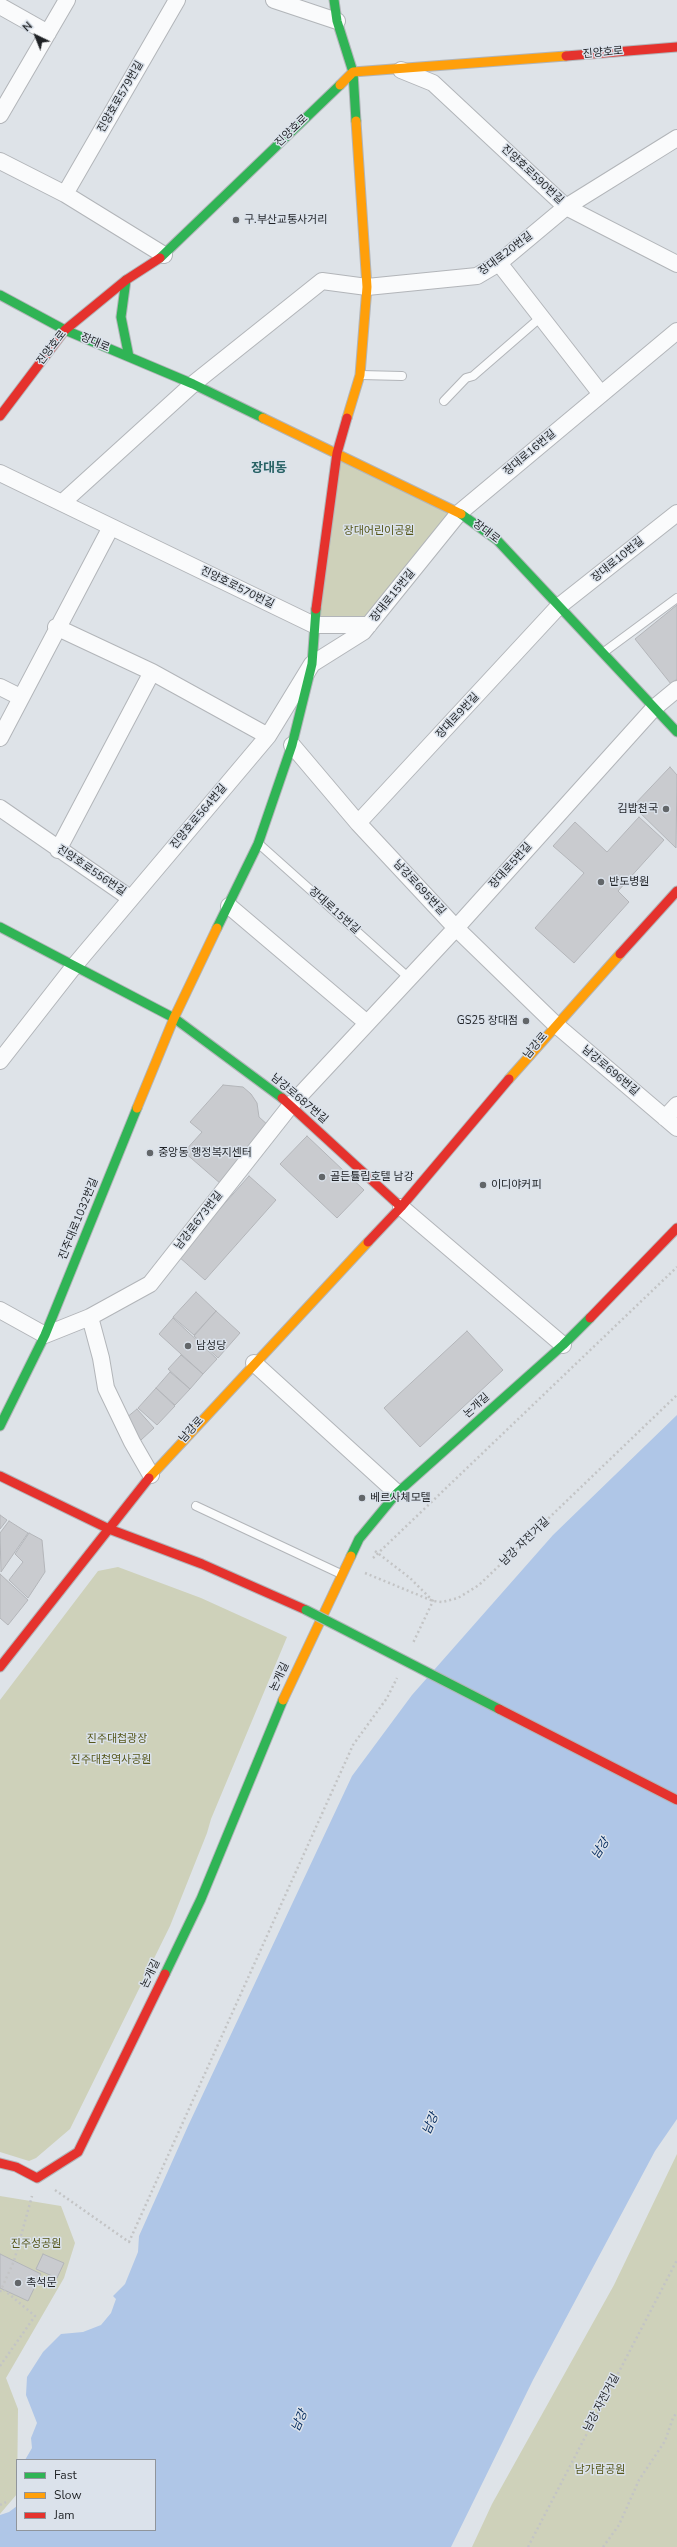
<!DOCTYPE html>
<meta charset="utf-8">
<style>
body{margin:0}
#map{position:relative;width:677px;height:2547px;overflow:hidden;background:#dee3e8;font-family:"Nunito Sans",sans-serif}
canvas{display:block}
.legend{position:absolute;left:16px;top:2459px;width:140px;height:72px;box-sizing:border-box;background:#dbe2eb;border:1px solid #90959c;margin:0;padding:5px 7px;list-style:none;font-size:12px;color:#1f2225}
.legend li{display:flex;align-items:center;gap:8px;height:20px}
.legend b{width:20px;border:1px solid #90959c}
.north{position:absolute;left:16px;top:16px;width:40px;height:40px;-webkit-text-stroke:3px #dbe2eb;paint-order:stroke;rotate:317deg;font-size:11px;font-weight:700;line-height:16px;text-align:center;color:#1f2225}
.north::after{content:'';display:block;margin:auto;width:14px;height:18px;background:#1f2225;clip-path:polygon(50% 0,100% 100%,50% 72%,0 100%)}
</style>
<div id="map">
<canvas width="677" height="2547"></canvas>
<ul class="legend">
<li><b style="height:5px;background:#30b455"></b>Fast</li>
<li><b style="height:5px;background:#ff9f0a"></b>Slow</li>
<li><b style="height:5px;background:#e5322d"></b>Jam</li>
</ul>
<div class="north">N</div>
</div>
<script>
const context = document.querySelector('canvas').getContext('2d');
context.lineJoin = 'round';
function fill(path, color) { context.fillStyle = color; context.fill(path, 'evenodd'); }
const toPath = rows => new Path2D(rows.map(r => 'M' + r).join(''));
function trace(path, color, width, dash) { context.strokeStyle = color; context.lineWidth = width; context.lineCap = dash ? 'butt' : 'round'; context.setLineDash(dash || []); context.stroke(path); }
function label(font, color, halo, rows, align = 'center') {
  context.font = font + ' "Nunito Sans","Noto Sans KR",sans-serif'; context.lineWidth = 3; context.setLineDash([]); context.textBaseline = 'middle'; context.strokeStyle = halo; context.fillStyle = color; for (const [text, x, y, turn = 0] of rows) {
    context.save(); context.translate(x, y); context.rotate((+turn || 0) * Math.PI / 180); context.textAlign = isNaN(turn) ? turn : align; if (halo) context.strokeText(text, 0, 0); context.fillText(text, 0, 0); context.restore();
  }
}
const green = toPath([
 [337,453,459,513,369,625,314,625],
 [118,1567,201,1598,287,1637,211,1819,207,1833,170,1926,70,2129,36,2158,29,2161,0,2152,0,1700,98,1571],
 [677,2154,677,2547,472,2547,492,2504,614,2285],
 [0,2196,61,2206,75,2243,64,2278,6,2378,18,2409,17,2494,0,2514]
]);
const water = toPath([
 [677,1415,677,2119,655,2151,533,2380,451,2547,0,2547,0,2515,9,2512,17,2506,17,2530,155,2530,155,2460,25,2460,32,2448,31,2438,37,2423,26,2395,27,2377,43,2352,61,2334,83,2332,101,2325,111,2313,116,2299,113,2296,125,2284,138,2252,139,2236,188,2126,352,1776,412,1695,553,1535]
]);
const building = toPath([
 [677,605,677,679,671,684,635,639,677,605],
 [670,767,677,775,676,848,633,806,670,767],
 [639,817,664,840,618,891,629,902,574,963,535,928,584,873,553,846,575,822,607,852,639,817],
 [223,1085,243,1087,251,1094,257,1103,259,1117,269,1126,221,1184,184,1152,202,1132,190,1122,223,1085],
 [307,1136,364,1190,337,1218,280,1164,307,1136],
 [249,1176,276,1200,205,1280,178,1256,249,1176],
 [196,1292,216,1311,194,1335,173,1317,196,1292],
 [216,1311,240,1333,218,1358,194,1336,216,1311],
 [173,1318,217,1359,203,1374,159,1334,173,1318],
 [467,1331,503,1370,420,1447,384,1408,467,1331],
 [181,1355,203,1374,190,1389,168,1369,181,1355],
 [170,1372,190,1389,175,1405,156,1388,170,1372],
 [156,1388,175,1406,157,1425,138,1408,156,1388],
 [137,1409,154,1428,141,1440,129,1426,126,1418,137,1409],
 [0,1515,7,1520,0,1529,0,1515],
 [9,1521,28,1533,1,1572,0,1533,9,1521],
 [29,1533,42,1540,45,1572,28,1598,9,1580,23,1562,15,1554,29,1533],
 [0,1574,28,1600,8,1625,0,1618,0,1574],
 [0,2254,41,2274,28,2301,0,2288,0,2254],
 [43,2254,64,2263,57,2278,36,2269,43,2254]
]);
const path = toPath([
 [375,1551,410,1578,433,1601,413,1643],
 [373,1558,677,1267],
 [365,1573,433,1601,442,1602,458,1598,479,1585,677,1395],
 [55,2190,129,2242,353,1745,387,1698,397,1678],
 [0,2292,14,2261,32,2196],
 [0,2366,35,2316,3,2289],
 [0,2505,6,2502],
 [528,2547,677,2260],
 [603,2547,619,2525,639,2480,665,2441,673,2418,677,2412]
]);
const lane = toPath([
 [361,375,402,376],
 [444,401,466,378,473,376,541,317],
 [604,652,677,598],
 [259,844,409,978],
 [196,1506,341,1574]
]);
const street = toPath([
 [274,0,337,21],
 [0,6,48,33],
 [401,70,433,83,566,207,677,264],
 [0,115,67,0],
 [0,161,65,194,164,255],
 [65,194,177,0],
 [499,263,601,394],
 [0,473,314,625,369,625],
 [63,502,193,384,322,281,367,287,477,276,499,263,566,207,677,138],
 [56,627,152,672,268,736],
 [0,687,20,697],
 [0,738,111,527],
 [292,745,358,823,456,928,555,1024,677,1128],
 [0,808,130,898],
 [358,823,558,607,677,513],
 [58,850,152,672],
 [229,906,367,1023],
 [0,1061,75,965,268,736,312,664,363,632,459,513,677,331],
 [665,1118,677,1105],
 [401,1207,563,1345],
 [0,1310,45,1335,90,1317,150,1284,291,1105,456,928,654,708,677,689],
 [90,1317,101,1358,106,1388,132,1442,151,1475],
 [254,1363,397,1493]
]);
const fast = toPath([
 [334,0,337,21,353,72,356,121],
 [160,258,340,85],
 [126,280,121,317,129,357],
 [0,295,65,330,193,384,263,418],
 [461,514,497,540,677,732],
 [0,927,174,1018,282,1098],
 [217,928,258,844,292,745,312,664,316,609],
 [0,1426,45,1335,137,1108],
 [351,1556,359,1539,397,1493,563,1345,590,1318],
 [165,1974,201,1899,283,1700]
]);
const slow = toPath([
 [340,85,353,72,566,56],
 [263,418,461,514],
 [347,418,360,375,367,287,356,121],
 [509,1079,620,954],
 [137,1108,174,1018,217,928],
 [149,1478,368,1242],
 [283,1700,351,1556]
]);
const jam = toPath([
 [566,56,677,47],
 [0,416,65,330,126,280,160,258],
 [316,609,337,453,347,418],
 [620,954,677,891],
 [282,1098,401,1207],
 [368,1242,401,1207,509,1079],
 [590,1318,677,1228],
 [0,1476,109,1529,202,1564,306,1610],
 [0,1667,149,1478],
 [0,2163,16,2167,37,2178,78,2152,165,1974]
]);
const fastBridge = toPath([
 [306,1610,499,1709]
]);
const jamBridge = toPath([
 [499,1709,677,1800]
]);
const markers = [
 [236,220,4,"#626669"],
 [666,809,4,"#626669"],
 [601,882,4,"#626669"],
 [526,1021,4,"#626669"],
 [150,1153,4,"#626669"],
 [322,1177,4,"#626669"],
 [483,1185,4,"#626669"],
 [188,1346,4,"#626669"],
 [362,1498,4,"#626669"],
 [18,2283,4,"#626669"]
];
const streetNames = [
 ["진양호로",603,53,-5],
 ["진양호로579번길",121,97,-60],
 ["진양호로",292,131,-44],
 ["진양호로590번길",532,175,43],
 ["장대로20번길",506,254,-37],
 ["장대로",95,343,23],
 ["진양호로",52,348,-52],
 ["장대로16번길",530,453,-40],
 ["장대로",486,532,37],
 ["장대로10번길",618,560,-39],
 ["진양호로570번길",237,588,26],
 ["장대로15번길",393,596,-51],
 ["장대로9번길",458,716,-47],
 ["진양호로564번길",199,817,-50],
 ["장대로5번길",511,866,-48],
 ["진양호로556번길",91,871,34],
 ["남강로695번길",419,888,47],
 ["장대로15번길",334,911,42],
 ["남강로",536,1046,-50],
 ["남강로696번길",610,1071,40],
 ["남강로687번길",299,1099,40],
 ["진주대로1032번길",79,1219,-68],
 ["남강로673번길",199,1221,-52],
 ["논개길",477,1406,-42],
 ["남강로",192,1430,-48],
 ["남강 자전거길",525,1542,-44],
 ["논개길",280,1677,-65],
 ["논개길",151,1974,-64],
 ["남강 자전거길",602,2403,-62]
];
const poiNames = [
 ["구.부산교통사거리",244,220],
 ["김밥천국",658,809,"right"],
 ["반도병원",609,882],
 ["GS25 장대점",518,1021,"right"],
 ["중앙동 행정복지센터",158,1153],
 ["골든튤립호텔 남강",330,1177],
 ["이디야커피",491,1185],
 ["남성당",196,1346],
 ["베르사체모텔",370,1498],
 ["촉석문",26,2283]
];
const parkNames = [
 ["장대어린이공원",379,531],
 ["진주대첩광장",117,1739],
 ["진주대첩역사공원",111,1760],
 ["진주성공원",36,2244],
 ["남가람공원",600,2470]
];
const waterNames = [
 ["남강",601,1849,-57],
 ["남강",431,2124,-66],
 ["남강",300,2421,-66]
];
const quarterNames = [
 ["장대동",269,469]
];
fill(green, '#ced1ba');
fill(water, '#afc6e7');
fill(building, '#c9cbcf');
trace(building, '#b3b5b9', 1);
trace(lane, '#b2b5b9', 10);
trace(street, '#b2b5b9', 18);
trace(fast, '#b2b5b9', 11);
trace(slow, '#b2b5b9', 11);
trace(jam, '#b2b5b9', 11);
trace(path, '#c3c4c5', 2.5, [2, 3]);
trace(lane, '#fafbfc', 8);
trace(street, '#fafbfc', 16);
trace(fast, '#30b455', 9);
trace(slow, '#ff9f0a', 9);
trace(jam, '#e5322d', 9);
trace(fastBridge, '#b2b5b9', 11, []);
trace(jamBridge, '#b2b5b9', 11, []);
trace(fastBridge, '#30b455', 9);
trace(jamBridge, '#e5322d', 9);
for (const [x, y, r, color] of markers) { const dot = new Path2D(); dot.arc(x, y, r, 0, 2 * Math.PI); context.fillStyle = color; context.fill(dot); trace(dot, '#dbe2eb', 1.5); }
label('11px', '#1f2225', '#dbe2eb', streetNames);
label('11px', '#1f2225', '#dbe2eb', poiNames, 'left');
label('11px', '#56571a', '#dbe2eb', parkNames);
label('italic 12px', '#00285c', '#dbe2eb', waterNames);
label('bold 13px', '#286265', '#dbe2eb', quarterNames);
</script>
